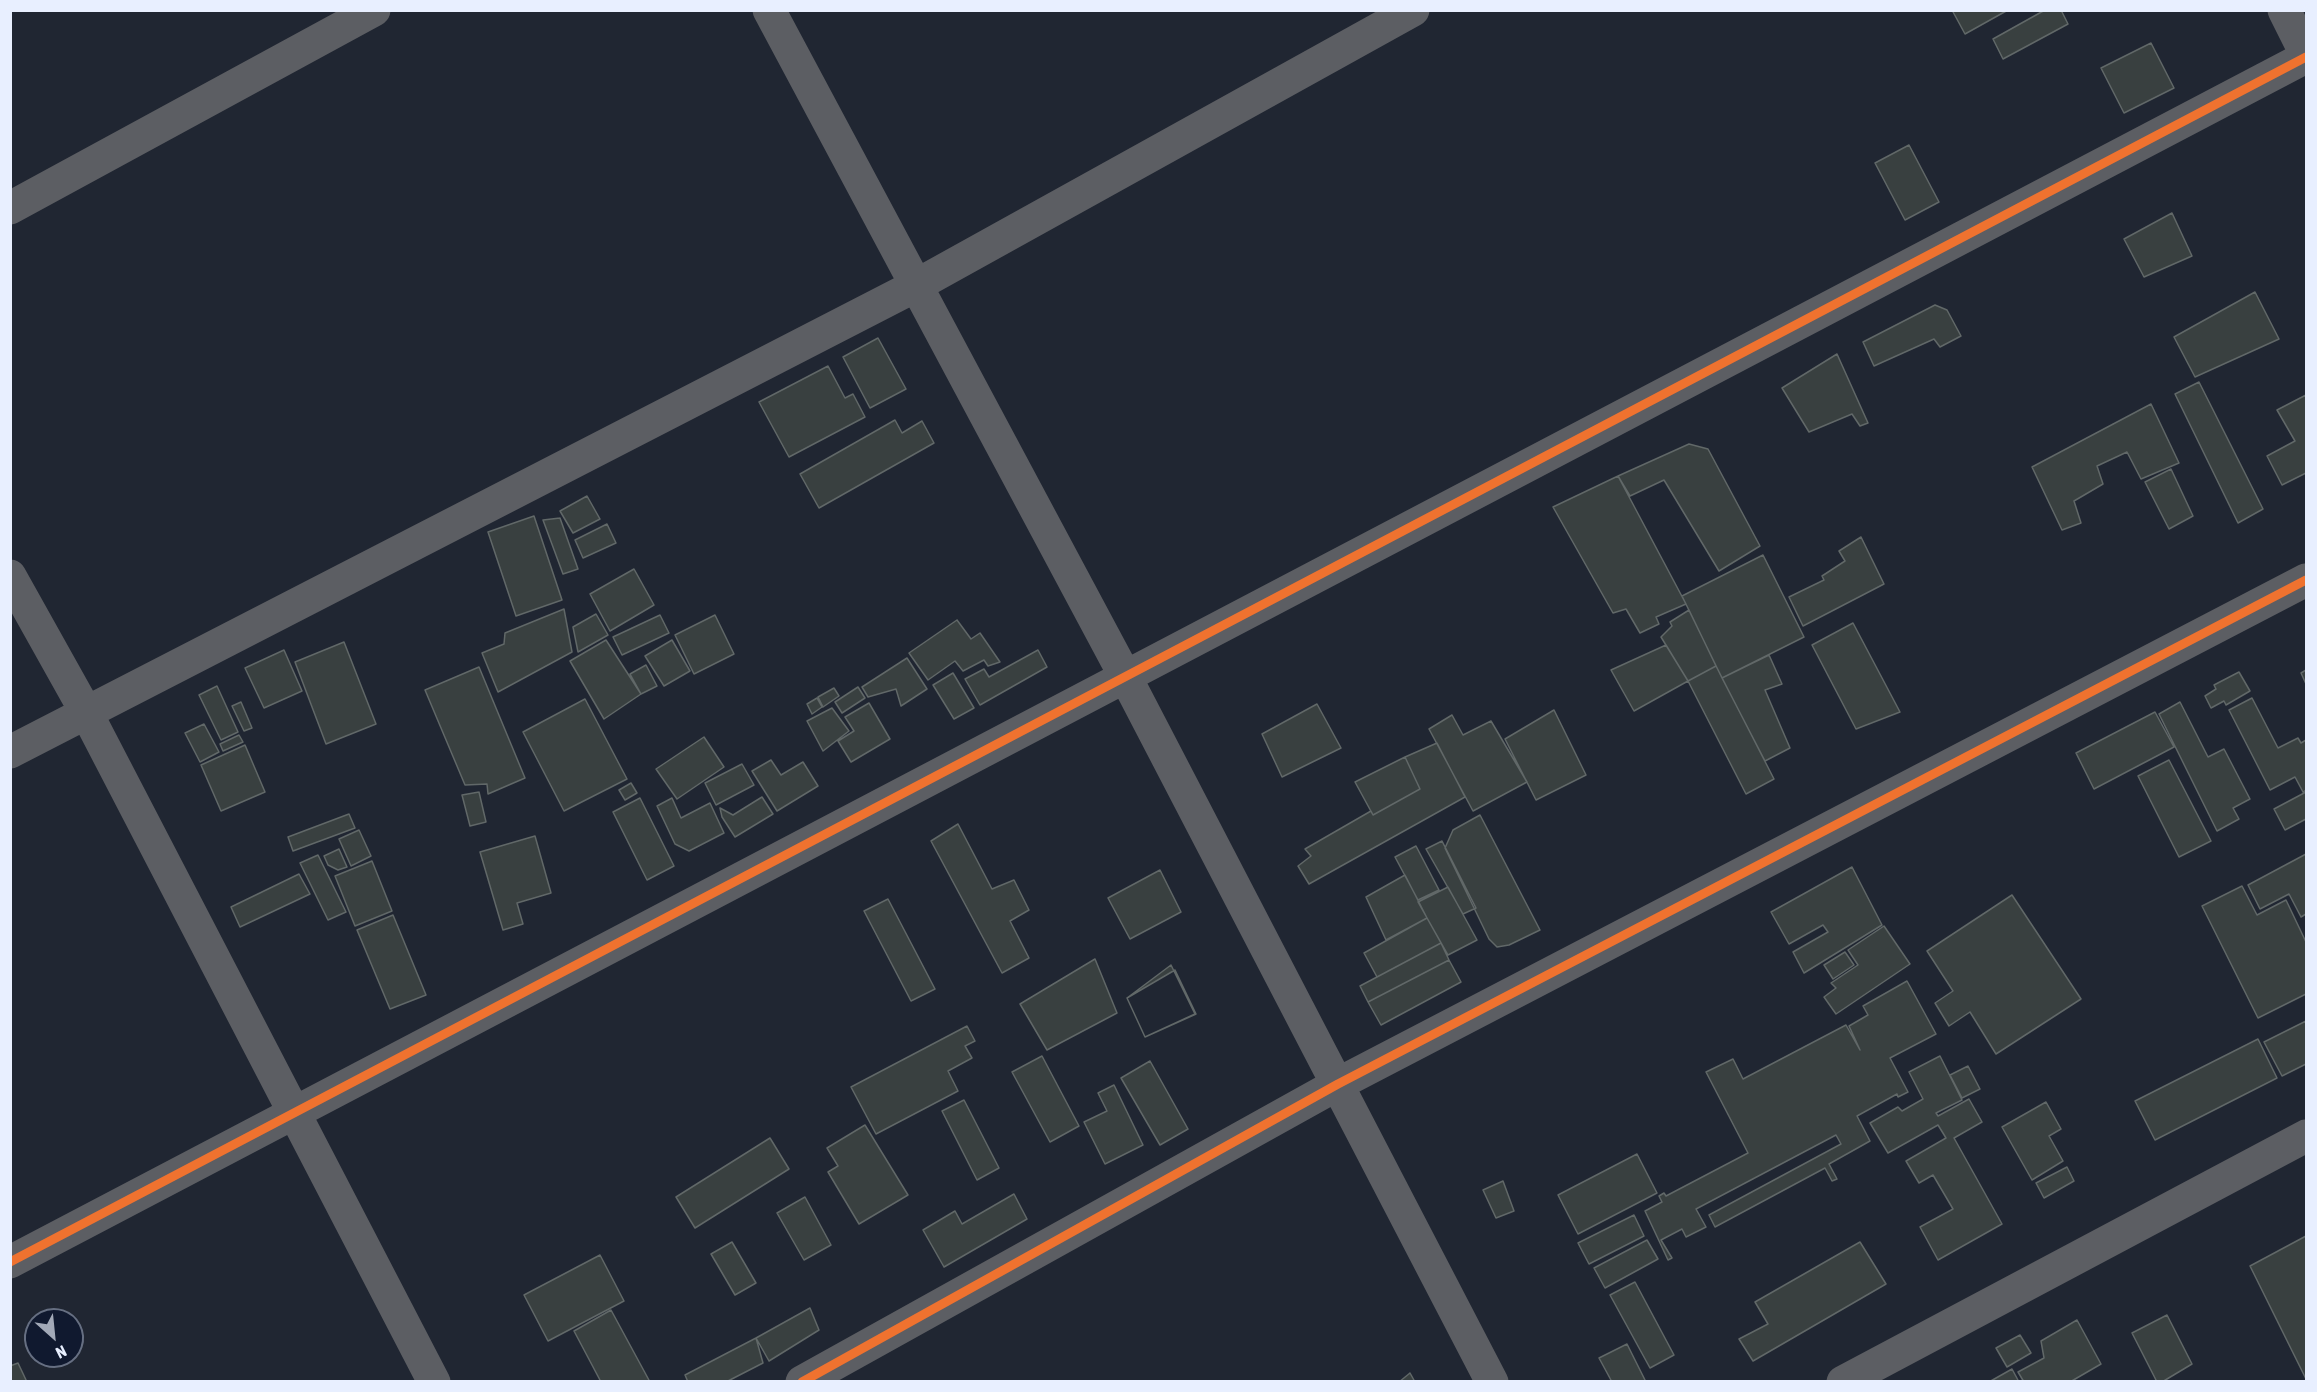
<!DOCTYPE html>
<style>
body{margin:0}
#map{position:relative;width:2317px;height:1392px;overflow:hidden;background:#202632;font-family:"Asap Condensed",sans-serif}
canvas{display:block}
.frame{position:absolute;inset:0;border:12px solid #e8efff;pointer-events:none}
.north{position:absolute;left:24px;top:1308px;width:60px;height:60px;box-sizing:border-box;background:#10192f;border:2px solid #666f82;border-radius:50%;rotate:153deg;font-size:16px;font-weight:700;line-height:24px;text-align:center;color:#e8efff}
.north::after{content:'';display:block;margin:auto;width:21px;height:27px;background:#a2a9b7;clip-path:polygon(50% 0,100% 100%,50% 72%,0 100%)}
</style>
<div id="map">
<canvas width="2317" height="1392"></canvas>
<div class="frame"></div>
<div class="north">N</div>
</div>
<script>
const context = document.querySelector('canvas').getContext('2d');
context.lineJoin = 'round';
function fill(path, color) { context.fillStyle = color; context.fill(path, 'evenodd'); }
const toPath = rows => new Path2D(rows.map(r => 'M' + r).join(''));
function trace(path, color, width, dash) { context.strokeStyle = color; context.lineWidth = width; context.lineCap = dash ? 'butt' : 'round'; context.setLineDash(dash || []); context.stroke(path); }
const building = toPath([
 [1952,10,2008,10,1965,34,1952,10],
 [2045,10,2061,10,2068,24,2003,59,1993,39,2045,10],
 [2151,43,2174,88,2124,113,2101,68,2151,43],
 [1909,145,1939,202,1905,220,1875,163,1909,145],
 [2172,213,2192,256,2144,277,2124,239,2172,213],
 [2255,292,2279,339,2195,377,2174,337,2255,292],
 [1935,305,1947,310,1961,336,1940,347,1934,339,1874,366,1863,342,1935,305],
 [878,338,906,389,870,408,843,357,878,338],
 [1837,354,1868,423,1860,426,1852,414,1809,432,1782,388,1837,354],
 [828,366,845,398,853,394,865,417,789,457,759,402,828,366],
 [2199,382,2263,509,2238,523,2175,394,2199,382],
 [2306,395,2306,473,2282,485,2267,456,2295,441,2277,410,2306,395],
 [2151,404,2179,463,2141,479,2127,452,2097,466,2103,484,2074,501,2081,523,2062,530,2032,467,2151,404],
 [895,420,902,433,922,421,934,443,819,508,800,474,895,420],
 [1689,444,1708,449,1760,546,1719,571,1664,480,1630,496,1618,476,1689,444],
 [2171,469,2193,516,2169,529,2145,482,2171,469],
 [1618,476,1686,604,1656,617,1659,624,1640,633,1626,609,1613,613,1553,507,1618,476],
 [587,496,600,519,573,533,560,511,587,496],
 [534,516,562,600,516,616,488,532,534,516],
 [560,518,578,569,563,574,543,520,560,518],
 [607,524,616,543,583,558,575,540,607,524],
 [1861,537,1884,584,1803,626,1789,597,1824,580,1822,576,1845,561,1839,551,1861,537],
 [1763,555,1804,637,1722,678,1682,596,1763,555],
 [634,569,654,605,610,631,590,594,634,569],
 [564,609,572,652,498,692,482,653,504,644,505,633,564,609],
 [1689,610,1716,666,1688,681,1661,637,1672,626,1670,622,1689,610],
 [596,614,608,635,578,652,573,627,596,614],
 [660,615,669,633,622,655,613,637,660,615],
 [715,615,734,654,694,674,675,635,715,615],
 [957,620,971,639,980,633,1000,662,988,666,984,660,963,671,955,661,928,680,909,653,957,620],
 [1853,623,1900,712,1856,729,1812,645,1853,623],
 [606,640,641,694,604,719,570,661,606,640],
 [672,640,690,671,664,686,645,656,672,640],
 [344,642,376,724,326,744,295,662,344,642],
 [1666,645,1688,681,1634,711,1611,670,1666,645],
 [284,650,302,691,264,708,245,668,284,650],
 [1038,650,1047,667,980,705,965,679,984,669,989,677,1038,650],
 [1769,655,1782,684,1765,690,1790,748,1765,761,1722,678,1769,655],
 [907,658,927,689,901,706,896,689,868,697,862,687,907,658],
 [646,665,657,686,641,694,630,674,646,665],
 [1716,666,1774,779,1746,794,1688,681,1716,666],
 [479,667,525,778,488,794,487,784,465,785,425,690,479,667],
 [2306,670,2306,684,2301,673,2306,670],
 [2239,672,2250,691,2226,705,2224,701,2211,708,2205,696,2216,689,2214,685,2239,672],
 [953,673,974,708,954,719,933,685,953,673],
 [217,686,238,732,221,740,199,695,217,686],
 [858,687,865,698,842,713,835,702,858,687],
 [834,688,839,696,823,707,818,697,834,688],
 [817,698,822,707,812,714,807,704,817,698],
 [2252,698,2278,748,2298,738,2301,743,2306,740,2306,790,2303,792,2295,777,2270,790,2229,710,2252,698],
 [585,699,627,779,564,811,523,732,585,699],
 [241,702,252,728,244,731,232,706,241,702],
 [2180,702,2208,757,2224,749,2250,799,2233,808,2239,819,2217,831,2159,714,2180,702],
 [869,703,890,739,851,762,838,741,854,731,845,717,869,703],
 [1317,704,1341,748,1282,777,1262,734,1317,704],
 [832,708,849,731,823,751,807,721,832,708],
 [1554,710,1586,775,1536,800,1505,739,1554,710],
 [2155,712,2174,747,2094,789,2076,753,2155,712],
 [1452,715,1463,735,1491,721,1527,782,1473,811,1429,729,1452,715],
 [204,724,219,752,200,762,185,733,204,724],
 [239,735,243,742,223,751,220,744,239,735],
 [704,737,724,767,677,799,656,769,704,737],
 [1437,743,1465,797,1309,884,1298,866,1311,856,1305,849,1371,811,1373,815,1420,789,1405,757,1437,743],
 [245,745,265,792,221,811,201,765,245,745],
 [1405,757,1420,789,1373,815,1355,782,1405,757],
 [771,760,781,775,803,762,818,786,777,811,752,771,771,760],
 [2169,760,2211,841,2179,857,2138,776,2169,760],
 [742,764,754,785,716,805,705,783,742,764],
 [631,783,637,793,625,800,619,790,631,783],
 [479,792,486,822,470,826,462,795,479,792],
 [2306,792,2306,819,2285,830,2274,809,2306,792],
 [762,797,773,814,735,837,722,817,720,808,733,815,762,797],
 [640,798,674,866,647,880,613,812,640,798],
 [672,798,681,818,710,803,724,833,689,851,675,844,657,806,672,798],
 [349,814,355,828,293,851,288,837,349,814],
 [1480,815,1540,930,1509,945,1497,947,1489,939,1445,848,1453,830,1480,815],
 [958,824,992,889,1014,880,1029,910,1010,921,1029,958,1002,973,931,841,958,824],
 [359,830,371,856,351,866,339,839,359,830],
 [535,836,551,893,517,903,523,924,503,930,480,852,535,836],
 [1442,841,1476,908,1463,914,1426,849,1442,841],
 [1416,846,1439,890,1418,900,1395,857,1416,846],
 [339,849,347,867,338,870,328,865,324,856,339,849],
 [2306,854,2306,914,2301,917,2289,894,2260,909,2248,885,2306,854],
 [318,855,346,912,328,920,300,863,318,855],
 [372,861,392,911,355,926,335,876,372,861],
 [1852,867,1882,925,1804,973,1793,952,1828,932,1823,925,1789,944,1771,912,1852,867],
 [1160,870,1181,912,1130,939,1108,898,1160,870],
 [299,874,310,894,240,927,231,907,299,874],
 [1405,875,1427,918,1386,940,1366,897,1405,875],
 [2242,886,2257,915,2286,900,2306,942,2306,994,2258,1018,2202,906,2242,886],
 [1448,887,1477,940,1448,955,1418,902,1448,887],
 [2012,895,2081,999,1996,1054,1970,1012,1949,1026,1935,1003,1953,991,1927,951,2012,895],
 [888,899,935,989,911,1001,864,911,888,899],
 [393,915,426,995,390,1009,357,930,393,915],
 [1427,918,1441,943,1377,977,1364,953,1427,918],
 [1884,926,1910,964,1836,1014,1824,997,1836,988,1831,983,1858,965,1848,950,1884,926],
 [1441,943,1449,960,1368,1002,1360,986,1441,943],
 [1845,952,1854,965,1833,979,1824,965,1845,952],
 [1095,959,1117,1013,1047,1050,1020,1004,1095,959],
 [1449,960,1461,982,1381,1025,1368,1002,1449,960],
 [1171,965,1195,1014,1145,1037,1127,998,1171,965],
 [1175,970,1196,1014,1145,1037,1127,998,1175,970],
 [1907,981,1936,1034,1890,1058,1908,1092,1898,1097,1897,1094,1857,1116,1870,1141,1829,1164,1837,1179,1832,1181,1825,1168,1715,1227,1709,1215,1841,1144,1836,1135,1696,1209,1706,1227,1686,1237,1682,1229,1661,1240,1672,1258,1668,1260,1645,1211,1662,1202,1659,1196,1664,1193,1666,1196,1748,1153,1706,1072,1733,1059,1743,1079,1846,1025,1860,1050,1849,1026,1868,1015,1863,1006,1907,981],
 [2306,1021,2306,1064,2282,1076,2264,1042,2306,1021],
 [967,1026,975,1041,965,1046,972,1058,948,1071,958,1091,876,1134,851,1087,967,1026],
 [2258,1039,2277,1078,2155,1140,2135,1101,2258,1039],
 [1042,1056,1079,1126,1050,1142,1012,1072,1042,1056],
 [1940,1056,1962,1100,1936,1113,1938,1116,1969,1099,1982,1122,1954,1138,2002,1224,1938,1260,1920,1227,1953,1209,1933,1175,1919,1183,1906,1161,1946,1138,1938,1125,1888,1153,1870,1123,1898,1107,1902,1111,1923,1099,1909,1072,1940,1056],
 [1150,1061,1188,1129,1160,1145,1121,1078,1150,1061],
 [1968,1066,1980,1089,1962,1098,1950,1075,1968,1066],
 [1114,1085,1143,1145,1105,1164,1084,1122,1107,1111,1098,1093,1114,1085],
 [964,1100,999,1168,977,1180,942,1111,964,1100],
 [2046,1102,2061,1129,2049,1136,2063,1161,2032,1180,2002,1127,2046,1102],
 [865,1125,908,1195,859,1224,828,1172,838,1166,827,1148,865,1125],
 [770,1138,789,1169,695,1228,676,1197,770,1138],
 [1637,1154,1657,1193,1578,1234,1558,1195,1637,1154],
 [2067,1167,2074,1181,2044,1198,2036,1183,2067,1167],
 [1503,1181,1514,1211,1496,1218,1483,1190,1503,1181],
 [1014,1194,1027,1219,944,1267,923,1230,955,1211,962,1224,1014,1194],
 [805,1197,831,1245,804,1260,777,1213,805,1197],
 [1634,1215,1644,1236,1589,1264,1578,1243,1634,1215],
 [2306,1236,2306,1379,2250,1266,2306,1236],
 [1647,1240,1658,1259,1605,1288,1594,1268,1647,1240],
 [732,1242,756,1283,735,1295,711,1254,732,1242],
 [1860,1242,1886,1284,1753,1361,1739,1339,1768,1324,1755,1302,1860,1242],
 [600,1255,624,1301,548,1341,524,1295,600,1255],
 [1635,1282,1674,1355,1650,1368,1610,1295,1635,1282],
 [810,1308,819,1330,769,1361,756,1338,810,1308],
 [611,1310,650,1382,601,1382,574,1331,611,1310],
 [2167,1315,2192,1364,2162,1382,2157,1382,2132,1333,2167,1315],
 [2077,1320,2101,1364,2070,1382,2024,1382,2018,1372,2044,1358,2041,1341,2077,1320],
 [2020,1335,2031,1353,2007,1367,1996,1348,2020,1335],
 [756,1338,763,1363,726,1382,688,1382,685,1375,756,1338],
 [1627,1344,1646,1382,1612,1382,1599,1358,1627,1344],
 [18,1363,27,1382,10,1382,10,1366,18,1363],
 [2012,1369,2019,1382,1989,1382,2012,1369],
 [1410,1373,1415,1382,1399,1382,1410,1373]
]);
const minor = toPath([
 [769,10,1125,676,1492,1382],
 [2284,10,2306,54],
 [10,208,374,10],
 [10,576,86,712,434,1382],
 [10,752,917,285,1413,10],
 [10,1262,2306,57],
 [802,1382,1338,1084,2306,580],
 [1843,1382,2306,1136]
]);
const cycleway = toPath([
 [10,1262,2306,57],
 [802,1382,1338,1084,2306,580]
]);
fill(building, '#394040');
trace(building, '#616868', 1.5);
trace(minor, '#5c5e63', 33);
trace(cycleway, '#ef722f', 9);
</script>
